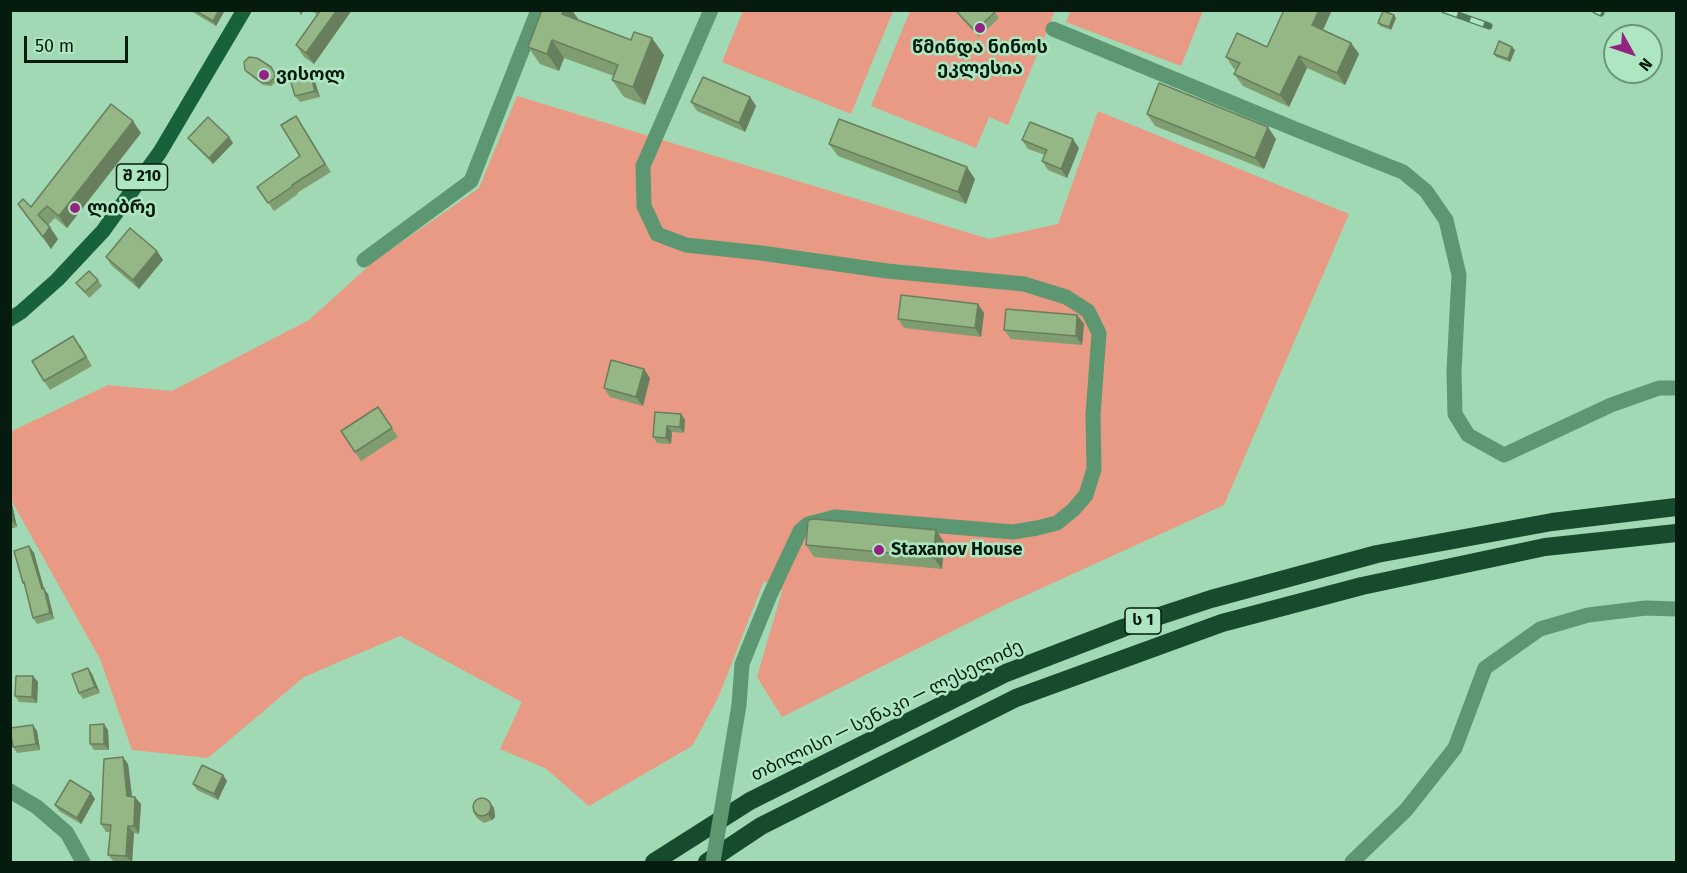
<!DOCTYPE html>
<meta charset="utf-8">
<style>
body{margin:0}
#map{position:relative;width:1687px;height:873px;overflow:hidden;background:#a0d9b3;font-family:"Fira Sans",sans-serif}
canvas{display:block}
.frame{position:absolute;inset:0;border:12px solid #051b0e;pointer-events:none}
.north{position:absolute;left:1603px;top:24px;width:60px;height:60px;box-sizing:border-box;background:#ade6c0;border:2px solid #6a9579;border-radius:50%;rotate:130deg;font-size:16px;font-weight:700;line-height:24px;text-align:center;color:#051b0e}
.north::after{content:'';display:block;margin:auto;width:21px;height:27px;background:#942281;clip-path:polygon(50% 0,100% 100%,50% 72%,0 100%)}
.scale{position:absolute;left:24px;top:36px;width:104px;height:27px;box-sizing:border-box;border:3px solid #051b0e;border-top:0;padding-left:8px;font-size:18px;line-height:21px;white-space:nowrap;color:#051b0e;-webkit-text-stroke:4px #ade6c0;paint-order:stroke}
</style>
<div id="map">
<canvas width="1687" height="873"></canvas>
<div class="frame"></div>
<div class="north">N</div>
<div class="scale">50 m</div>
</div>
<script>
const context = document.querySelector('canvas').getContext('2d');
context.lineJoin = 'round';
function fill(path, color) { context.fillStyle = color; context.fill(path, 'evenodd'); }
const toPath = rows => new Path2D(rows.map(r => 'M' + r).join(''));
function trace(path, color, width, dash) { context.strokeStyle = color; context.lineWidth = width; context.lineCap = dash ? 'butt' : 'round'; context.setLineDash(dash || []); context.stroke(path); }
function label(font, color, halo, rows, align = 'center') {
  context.font = font + ' "Fira Sans","Noto Sans Georgian",sans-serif'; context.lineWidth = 5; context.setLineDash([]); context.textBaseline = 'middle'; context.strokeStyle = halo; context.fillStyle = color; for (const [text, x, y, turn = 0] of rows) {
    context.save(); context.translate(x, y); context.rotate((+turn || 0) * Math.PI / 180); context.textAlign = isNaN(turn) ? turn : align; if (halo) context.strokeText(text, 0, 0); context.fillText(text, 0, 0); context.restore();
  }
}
const green = toPath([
 [1071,10,1203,10,1203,11,1181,66,1066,22],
 [743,11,743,10,893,11,851,114,722,62],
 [910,11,1055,11,1008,125,989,117,976,148,871,106],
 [517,96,989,239,1058,224,1098,111,1349,214,1224,505,998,608,782,717,757,677,782,591,764,581,718,698,692,746,589,806,545,768,500,749,522,702,400,636,304,677,208,758,132,750,100,659,11,500,10,432,108,385,172,391,309,320,373,262,479,188]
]);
const minor = toPath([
 [711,10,643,166,644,206,657,234,686,245,761,253,887,271,1024,284,1066,297,1088,311,1099,333,1093,415,1094,469,1086,495,1073,510,1057,523,1037,528,1013,532,835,517,808,524,800,531,770,595,742,664,739,705],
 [1053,29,1295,129,1403,172,1426,191,1446,220,1459,275,1454,371,1455,414,1468,435,1504,455,1611,405,1659,388,1676,388],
 [364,260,471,181,538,10],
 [10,791,37,807,67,833,83,862],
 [1352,862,1406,810,1455,748,1485,668,1540,629,1588,615,1646,608,1676,609]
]);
const major = toPath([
 [10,319,21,312,57,280,103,231,160,152,244,10]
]);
const highway = toPath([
 [654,862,750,801,1006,673,1123,628,1211,599,1377,554,1552,522,1676,507],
 [707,862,761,826,1016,698,1222,623,1362,586,1545,547,1676,533]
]);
const rail = toPath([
 [1444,10,1489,26],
 [1595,10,1601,13]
]);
const minorBridge = toPath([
 [713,862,739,705]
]);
const wall = toPath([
 [189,10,225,10,216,26],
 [311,10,352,10,314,64,304,57,296,45,317,15],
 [542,10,572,10,578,19,578,20,664,55,645,105,624,97,612,80,614,76,564,58,559,71,540,64,528,47],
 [993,10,999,18,979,37,962,19,957,12],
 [1284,10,1332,10,1323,30,1351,43,1359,54,1345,85,1307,68,1289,107,1243,86,1234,74,1236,70,1234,69,1226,57,1267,47],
 [1394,15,1396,18,1391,30,1380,26,1378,23],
 [1512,47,1515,50,1510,62,1496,57,1494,54],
 [245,70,273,70,277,77,277,81,271,86,263,85,247,73],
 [310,73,314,79,320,97,300,102,295,96],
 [750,97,756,106,745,132,697,111,691,102],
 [1147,114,1276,139,1264,169,1155,126],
 [296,116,331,172,297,193,298,194,274,211,257,187,300,156],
 [141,133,67,228,55,218,48,225,58,239,51,249,18,204,31,207],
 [229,137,233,143,213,164,193,144,188,138],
 [1022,140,1079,148,1067,178,1048,170,1042,161,1045,155,1028,149],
 [829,144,975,179,966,204,838,156],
 [157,251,163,260,139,289,112,266,106,257],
 [98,280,102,286,89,298,76,283],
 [984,313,981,337,904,328,898,319],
 [1077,315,1084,324,1082,345,1011,339,1004,330],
 [80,345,92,366,50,390,44,381],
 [650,378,643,406,610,397,604,388],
 [378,407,398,437,361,461,341,431],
 [681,414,685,420,684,433,672,432,671,444,657,443,653,437],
 [10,501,12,504,17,527,10,529],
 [944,542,942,569,814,557,806,545],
 [29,546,34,553,44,589,48,594,54,619,37,624,33,618,25,586,23,583],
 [88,668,92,674,100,693,83,699,79,693],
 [33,676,38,682,37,703,19,702,15,696],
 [108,730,109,750,94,750,90,744],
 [37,731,40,750,17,753,13,747],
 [128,764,132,797,141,804,139,834,134,833,132,862,114,862,108,855,110,832,106,832,101,824],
 [223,775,227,781,218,800,197,790,193,784],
 [91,793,95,799,81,824,59,811,55,805],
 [494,808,495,817,492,820,484,823,477,818,473,812]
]);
const shadedWall = toPath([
 [219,10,225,10,216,26,213,21],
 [298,10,304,10,301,15],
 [337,10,352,10,314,64,306,53],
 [563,10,572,10,578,19,574,32,562,14],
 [1319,10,1332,10,1320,36,1312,25],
 [1394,15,1396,18,1391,30,1389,27],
 [652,38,664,55,645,105,633,87],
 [552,40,564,58,559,71,547,54],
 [1351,43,1359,54,1345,85,1337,73],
 [1512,47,1515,50,1510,62,1508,59],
 [1299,56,1307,68,1289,107,1280,95],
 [310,73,314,79,320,97,315,91],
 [750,97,756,106,745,132,739,123],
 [133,121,141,133,67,228,59,216],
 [1268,127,1276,139,1264,169,1255,158],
 [229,137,233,143,213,164,209,158],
 [1073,139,1079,148,1067,178,1061,169],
 [967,167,975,179,966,204,958,192],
 [50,227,58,239,51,249,43,237],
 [157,251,163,260,139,289,133,280],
 [978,304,984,313,981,337,975,328],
 [1077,315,1084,324,1082,345,1076,336],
 [644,369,650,378,643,406,636,397],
 [681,414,685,420,684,433,680,427],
 [667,426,672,432,671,444,666,438],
 [10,501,12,504,17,527,13,521,10,509],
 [936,530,944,542,942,569,933,557],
 [29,546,34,553,44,589,48,594,54,619,50,613],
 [88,668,92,674,100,693,95,687],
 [33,676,38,682,37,703,32,697],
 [104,724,108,730,109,750,104,744],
 [33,725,37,731,40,750,36,744],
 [123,757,128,764,133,804,127,796],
 [223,775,227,781,218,800,214,794],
 [91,793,95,799,81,824,77,818],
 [135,797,141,804,139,834,134,826],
 [490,802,494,808,495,817,492,820,488,814],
 [128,826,134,833,132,862,126,856]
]);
const building = toPath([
 [194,10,219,10,213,21,194,10],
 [319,10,337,10,306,53,296,45,320,11,319,10],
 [542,10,563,10,562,14,631,40,634,32,652,38,633,87,612,80,618,65,552,40,547,54,528,47,542,10],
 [959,10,993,10,995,12,975,31,957,12,959,10],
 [1284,10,1319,10,1312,25,1351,43,1337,73,1299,56,1280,95,1234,74,1240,63,1226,57,1237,33,1267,47,1284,10],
 [1383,11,1394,15,1389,27,1378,23,1383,11],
 [1499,41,1512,47,1508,59,1494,54,1499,41],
 [249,57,257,58,271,67,275,74,274,78,269,83,261,82,245,70,244,62,249,57],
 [310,73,315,91,295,96,290,79,310,73],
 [703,77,750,97,739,123,691,102,703,77],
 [1159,83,1268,127,1255,158,1147,114,1159,83],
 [111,104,133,121,59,216,47,206,38,215,50,227,43,237,18,204,23,199,31,207,111,104],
 [296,116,325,164,292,185,293,186,268,203,257,187,300,156,281,125,296,116],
 [208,117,229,137,209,158,188,138,208,117],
 [839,119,967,167,958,192,829,144,839,119],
 [1030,122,1073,139,1061,169,1042,161,1047,150,1022,140,1030,122],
 [130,228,157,251,133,280,106,257,130,228],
 [89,271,98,280,85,292,76,283,89,271],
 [901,295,978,304,975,328,898,319,901,295],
 [1006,309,1077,315,1076,336,1004,330,1006,309],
 [73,336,86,357,44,381,32,361,73,336],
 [611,360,644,369,636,397,604,388,611,360],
 [378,407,392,428,355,452,341,431,378,407],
 [655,412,681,414,680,427,667,426,666,438,653,437,655,412],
 [10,509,13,521,10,522,10,509],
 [814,519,936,530,933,557,806,545,808,520,814,519],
 [29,546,42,589,44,588,50,613,33,618,24,582,23,583,14,551,29,546],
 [88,668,95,687,79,693,72,674,88,668],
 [16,676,33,676,32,697,15,696,16,676],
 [104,724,104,744,90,744,90,725,104,724],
 [33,725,36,744,13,747,10,728,33,725],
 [123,757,127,796,135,797,134,826,128,826,126,856,108,855,111,825,101,824,104,759,123,757],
 [202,765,223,775,214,794,193,784,202,765],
 [70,780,91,793,77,818,55,805,70,780],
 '473 807a9 9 0 1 1 18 0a9 9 0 1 1-18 0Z'
]);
const markers = [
 [980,28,6,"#942281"],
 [264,75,6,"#942281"],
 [75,208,6,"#942281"],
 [879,550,6,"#942281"]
];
const shields = [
 [142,177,51],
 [1143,621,36]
];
const shieldNames = [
 ["შ 210",142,177],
 ["ს 1",1143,621]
];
const poiNames = [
 ["წმინდა ნინოს",980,48,"center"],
 ["ეკლესია",980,69,"center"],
 ["ვისოლ",276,75],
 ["ლიბრე",87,208],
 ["Staxanov House",891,550]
];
const streetNames = [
 ["თბილისი — სენაკი — ლესელიძე",887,711,-26]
];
fill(green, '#e99a85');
trace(minor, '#5c9772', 15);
trace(major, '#18623b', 15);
trace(highway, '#174b2e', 18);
trace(rail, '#51785f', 7);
trace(rail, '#ade6c0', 4.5, [14]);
trace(minorBridge, '#5c9772', 15);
fill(wall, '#809d72');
fill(shadedWall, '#687f5d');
fill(building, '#95b685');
trace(building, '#687f5d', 1.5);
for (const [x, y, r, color] of markers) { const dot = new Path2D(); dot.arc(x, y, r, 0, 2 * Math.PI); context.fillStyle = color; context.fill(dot); trace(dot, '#ade6c0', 2); }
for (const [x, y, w] of shields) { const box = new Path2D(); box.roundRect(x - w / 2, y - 13, w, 26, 4.5); context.fillStyle = '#ade6c0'; context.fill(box); trace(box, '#051b0e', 1.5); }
label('bold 16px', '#051b0e', null, shieldNames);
label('bold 18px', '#051b0e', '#ade6c0', poiNames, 'left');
label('18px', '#051b0e', '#ade6c0', streetNames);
</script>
